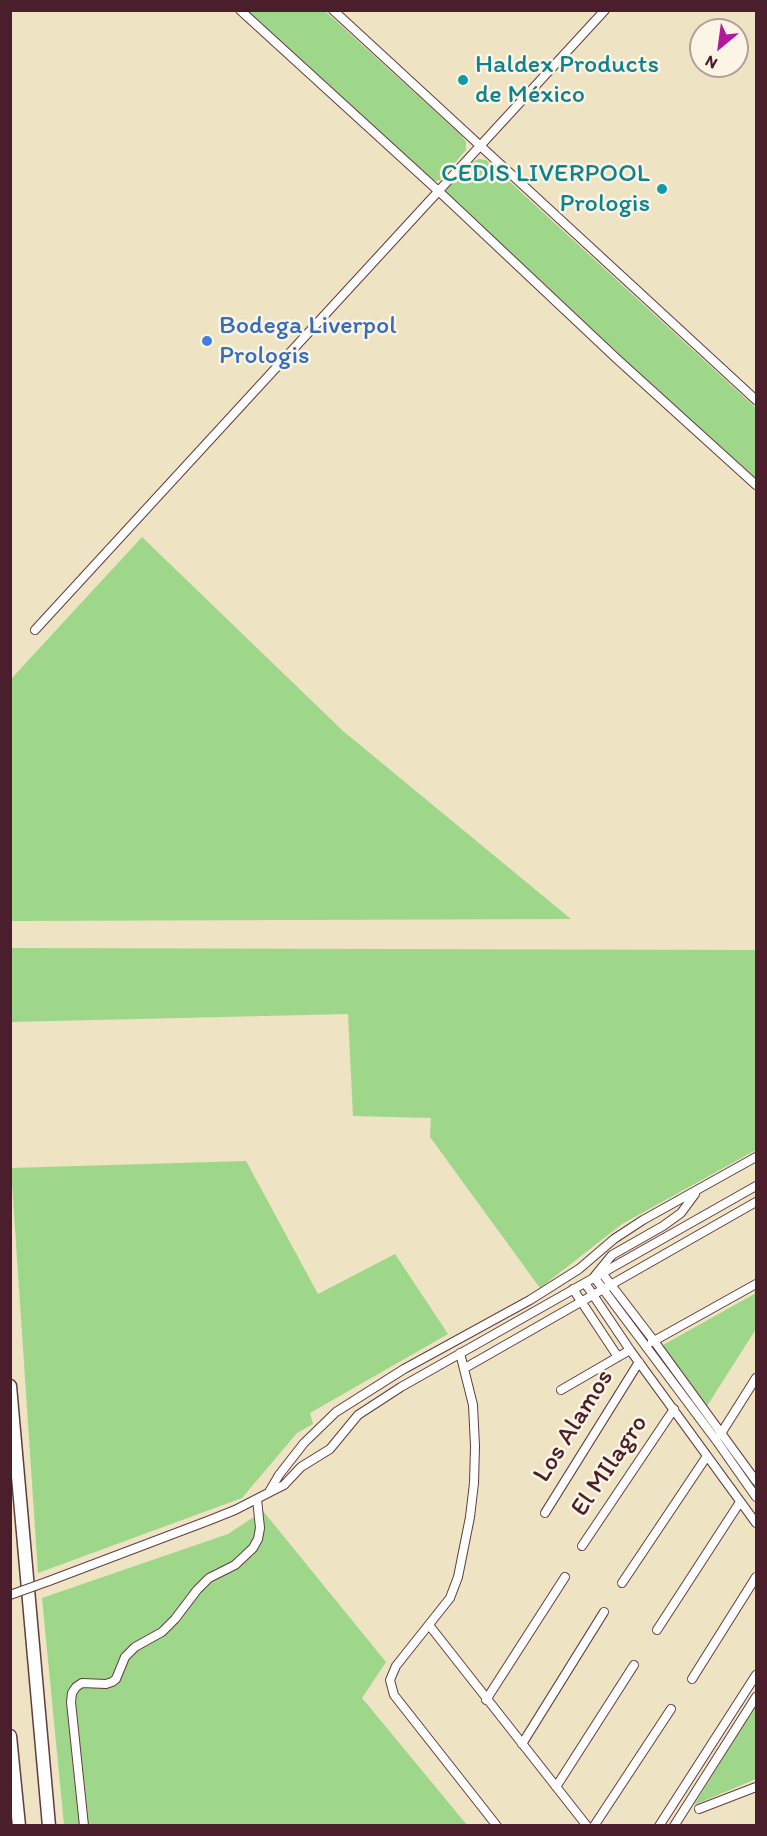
<!DOCTYPE html>
<meta charset="utf-8">
<style>
body{margin:0}
#map{position:relative;width:767px;height:1836px;overflow:hidden;background:#eee3c2;font-family:Itim,sans-serif}
canvas{display:block}
.frame{position:absolute;inset:0;border:12px solid #4a1f2b;pointer-events:none}
.north{position:absolute;left:689px;top:18px;width:60px;height:60px;box-sizing:border-box;background:#fcf5e5;border:2px solid #b59f9b;border-radius:50%;rotate:209deg;font-size:16px;font-weight:700;line-height:24px;text-align:center;color:#4a1f2b}
.north::after{content:'';display:block;margin:auto;width:21px;height:27px;background:#b5179e;clip-path:polygon(50% 0,100% 100%,50% 72%,0 100%)}
</style>
<div id="map">
<canvas width="767" height="1836"></canvas>
<div class="frame"></div>
<div class="north">N</div>
</div>
<script>
const context = document.querySelector('canvas').getContext('2d');
context.lineJoin = 'round';
function fill(path, color) { context.fillStyle = color; context.fill(path, 'evenodd'); }
const toPath = rows => new Path2D(rows.map(r => 'M' + r).join(''));
function trace(path, color, width, dash) { context.strokeStyle = color; context.lineWidth = width; context.lineCap = dash ? 'butt' : 'round'; context.setLineDash(dash || []); context.stroke(path); }
function label(font, color, halo, rows, align = 'center') {
  context.font = font + ' Itim,sans-serif'; context.lineWidth = 5; context.setLineDash([]); context.textBaseline = 'middle'; context.strokeStyle = halo; context.fillStyle = color; for (const [text, x, y, turn = 0] of rows) {
    context.save(); context.translate(x, y); context.rotate((+turn || 0) * Math.PI / 180); context.textAlign = isNaN(turn) ? turn : align; if (halo) context.strokeText(text, 0, 0); context.fillText(text, 0, 0); context.restore();
  }
}
const green = toPath([
 [245,11,325,11,461,135,466,142,466,150,440,180,436,181,431,180],
 [479,159,486,160,756,408,756,482,444,193,471,163],
 [142,537,343,731,571,919,11,921,11,679],
 [11,948,756,950,756,1150,622,1224,540,1288,430,1137,431,1118,353,1116,348,1014,11,1022],
 [246,1161,318,1294,395,1254,448,1334,310,1413,313,1424,297,1433,242,1498,38,1573,11,1168],
 [756,1293,756,1329,707,1406,663,1345],
 [263,1511,386,1662,362,1698,467,1825,64,1825,42,1598,228,1534],
 [756,1705,756,1779,694,1805]
]);
const minor = toPath([
 [240,10,446,198,617,359,756,485],
 [333,10,756,400],
 [35,630,605,10],
 [695,1194,681,1213,663,1226,612,1255,594,1277,716,1440,756,1497],
 [602,1273,654,1341,756,1481],
 [585,1283,630,1350,756,1523],
 [573,1289,618,1357],
 [652,1342,756,1284],
 [460,1353,473,1405,475,1446,474,1483,470,1517,458,1577,450,1598,396,1666,390,1680,394,1695,497,1826],
 [465,1368,756,1202],
 [561,1390,630,1350],
 [720,1435,756,1378],
 [269,1492,279,1475,304,1443,336,1412,404,1369,530,1300,579,1269,614,1239,643,1220,756,1157],
 [545,1513,639,1362],
 [582,1546,674,1409],
 [49,1581,210,1520,235,1510,276,1489,284,1485,301,1467,330,1449,358,1415,401,1387,756,1186],
 [622,1583,707,1456],
 [429,1625,587,1826],
 [657,1630,740,1502],
 [692,1679,756,1577],
 [486,1700,565,1577],
 [522,1744,604,1612],
 [556,1787,634,1665],
 [699,1809,756,1787],
 [84,1826,71,1702,72,1693,76,1687,82,1683,106,1684,112,1682,116,1679,125,1657,135,1647,162,1632,175,1619,197,1590,209,1578,235,1565,253,1548,258,1539,260,1528,257,1499],
 [594,1826,671,1709],
 [659,1826,756,1675],
 [674,1826,756,1697]
]);
const highway = toPath([
 [10,1386,49,1826],
 [10,1736,19,1826]
]);
const minorBridge = toPath([
 [10,1595,49,1581]
]);
const markers = [
 [463,80,6,"#0f9aa8"],
 [662,189,6,"#0f9aa8"],
 [207,341,6,"#3f7fe0"]
];
const cultureNames = [
 ["Haldex Products",475,65],
 ["de México",475,95],
 ["CEDIS LIVERPOOL",650,174,"right"],
 ["Prologis",650,204,"right"]
];
const shopNames = [
 ["Bodega Liverpol",219,326],
 ["Prologis",219,356]
];
const streetNames = [
 ["Los Alamos",574,1426,-58],
 ["El MIlagro",610,1466,-56]
];
fill(green, '#9ed789');
trace(minor, '#633c42', 10);
trace(highway, '#633c42', 15);
trace(minor, '#fff', 8);
trace(highway, '#fff', 12);
trace(minorBridge, '#633c42', 10, []);
trace(minorBridge, '#fff', 8);
for (const [x, y, r, color] of markers) { const dot = new Path2D(); dot.arc(x, y, r, 0, 2 * Math.PI); context.fillStyle = color; context.fill(dot); trace(dot, '#fcf5e5', 2); }
label('26px', '#0d838f', '#fcf5e5', cultureNames, 'left');
label('26px', '#366cbe', '#fcf5e5', shopNames, 'left');
label('26px', '#4a1f2b', '#fcf5e5', streetNames);
</script>
